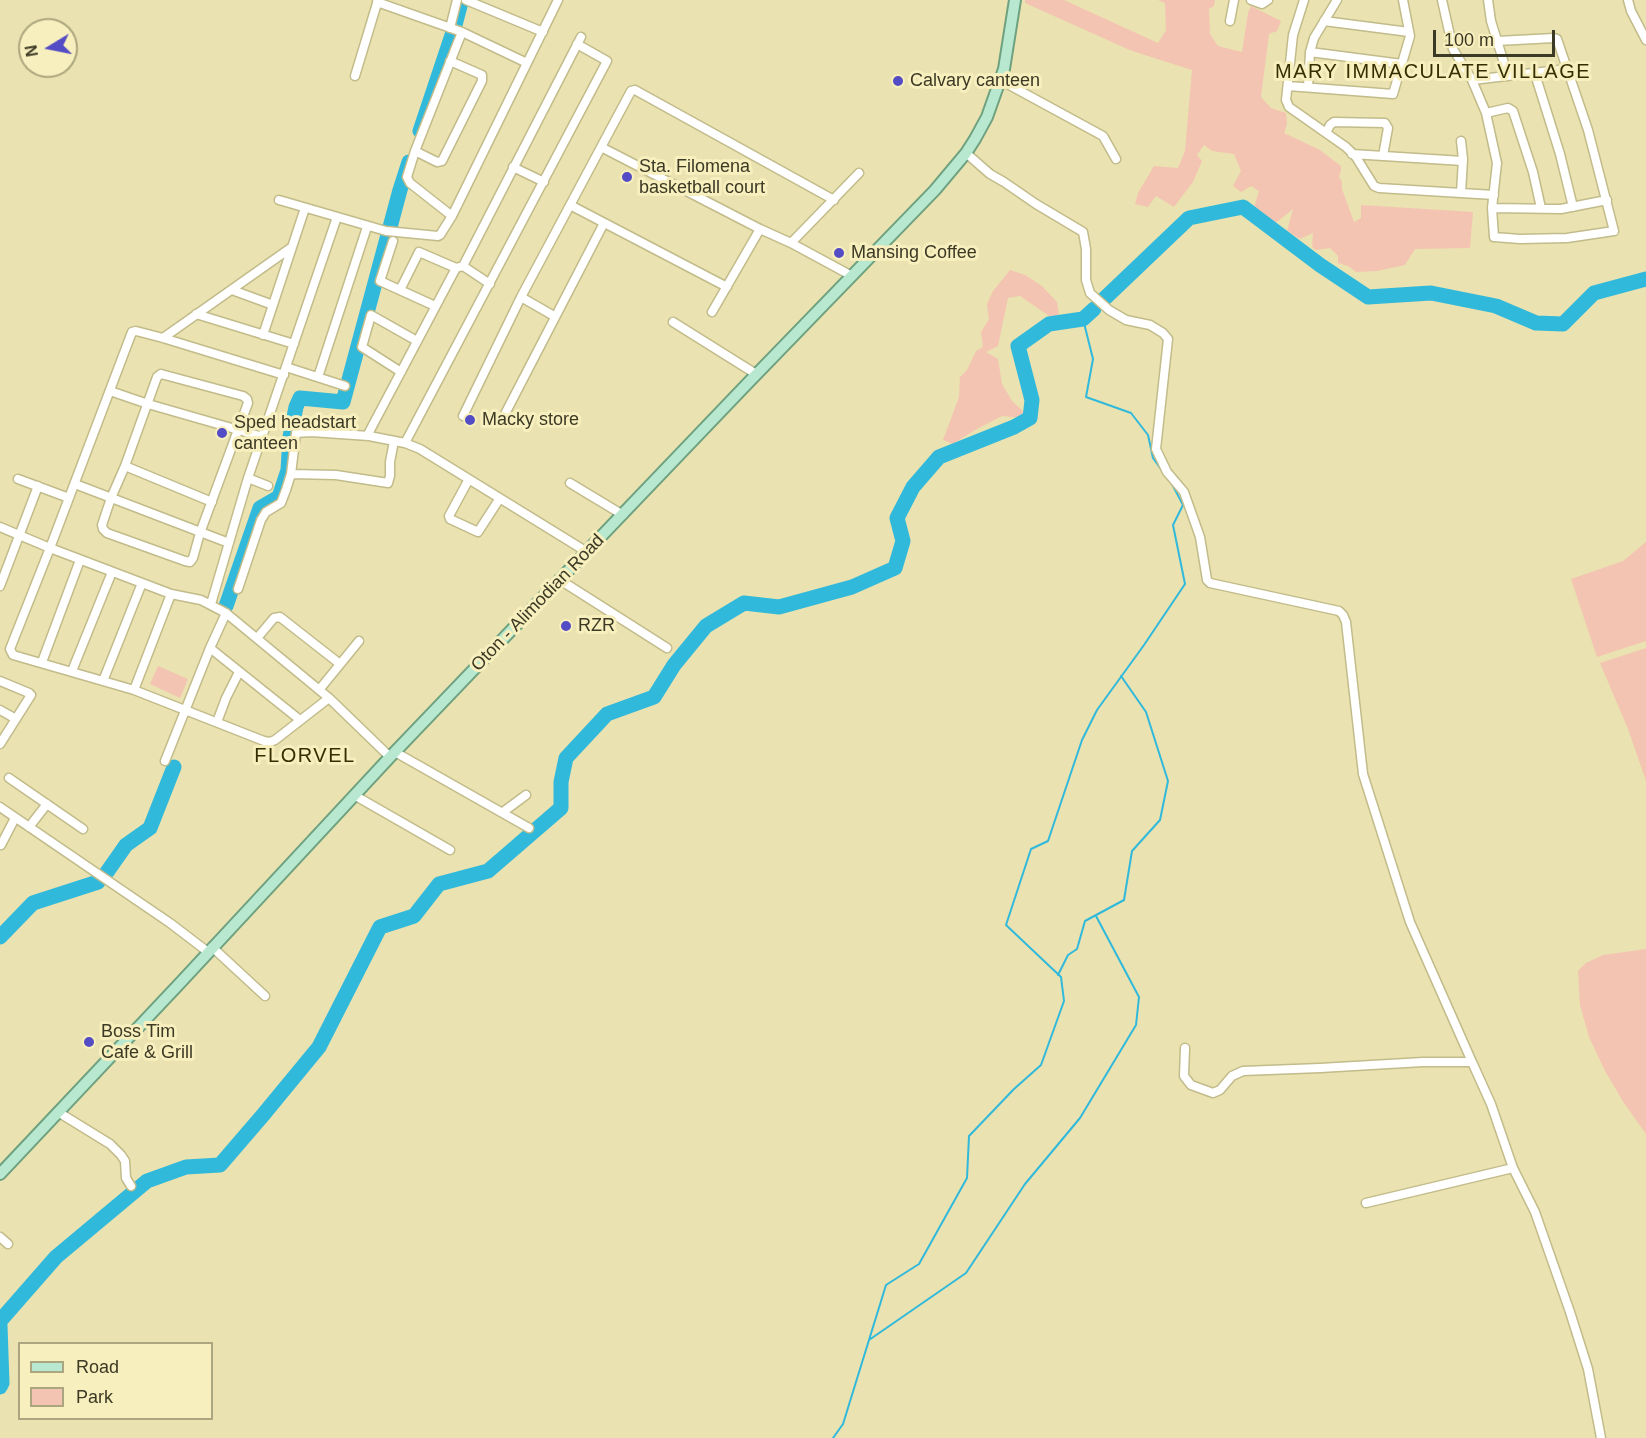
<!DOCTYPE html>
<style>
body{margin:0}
#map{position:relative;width:1646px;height:1438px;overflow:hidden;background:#eae2b0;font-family:Helvetica,sans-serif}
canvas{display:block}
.legend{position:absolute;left:18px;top:1342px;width:195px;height:78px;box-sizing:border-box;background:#f7efbd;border:2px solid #aca680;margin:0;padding:8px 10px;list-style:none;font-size:18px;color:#3c3925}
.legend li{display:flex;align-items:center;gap:12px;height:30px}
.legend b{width:30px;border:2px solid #aca680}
.north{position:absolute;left:18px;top:18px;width:60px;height:60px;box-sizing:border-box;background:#f7efbd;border:2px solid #aca680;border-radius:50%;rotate:260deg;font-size:16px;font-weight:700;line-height:24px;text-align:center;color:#3c3925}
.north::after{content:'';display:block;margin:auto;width:21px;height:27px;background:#544cc4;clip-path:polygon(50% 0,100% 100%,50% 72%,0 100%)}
.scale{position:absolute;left:1433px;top:30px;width:122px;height:27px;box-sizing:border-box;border:3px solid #3c3925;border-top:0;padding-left:8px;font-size:18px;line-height:21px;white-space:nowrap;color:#3c3925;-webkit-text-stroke:4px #f7efbd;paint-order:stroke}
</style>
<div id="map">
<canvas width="1646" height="1438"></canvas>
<ul class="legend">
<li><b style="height:8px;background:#b8e8cf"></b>Road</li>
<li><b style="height:16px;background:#f4c4b2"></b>Park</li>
</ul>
<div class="north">N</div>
<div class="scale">100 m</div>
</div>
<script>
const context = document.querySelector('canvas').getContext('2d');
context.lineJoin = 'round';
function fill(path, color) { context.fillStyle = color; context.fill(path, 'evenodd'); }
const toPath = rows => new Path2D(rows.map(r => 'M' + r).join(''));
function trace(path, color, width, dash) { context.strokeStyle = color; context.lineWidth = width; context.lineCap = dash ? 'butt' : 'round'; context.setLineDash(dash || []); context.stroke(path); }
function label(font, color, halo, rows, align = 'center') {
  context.font = font + ' Helvetica,sans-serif'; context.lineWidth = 6; context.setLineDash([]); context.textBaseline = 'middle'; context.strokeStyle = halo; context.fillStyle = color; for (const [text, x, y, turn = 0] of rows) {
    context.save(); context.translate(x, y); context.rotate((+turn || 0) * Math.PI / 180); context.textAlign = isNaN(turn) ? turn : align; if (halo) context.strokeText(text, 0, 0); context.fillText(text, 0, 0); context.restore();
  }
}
const green = toPath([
 [1025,0,1064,0,1158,43,1166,30,1165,3,1158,0,1215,0,1214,6,1209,9,1210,34,1218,46,1242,52,1248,13,1251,6,1281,21,1277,31,1269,34,1261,97,1271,108,1286,113,1287,124,1284,133,1320,150,1341,166,1341,170,1339,177,1342,182,1342,189,1354,222,1361,218,1361,205,1473,212,1470,248,1415,249,1405,265,1377,271,1356,272,1348,266,1338,263,1338,256,1330,248,1316,250,1312,247,1313,233,1300,239,1287,231,1293,209,1267,230,1251,217,1259,191,1251,186,1241,192,1233,186,1241,171,1234,154,1212,151,1204,145,1197,155,1202,161,1193,182,1174,207,1156,196,1148,207,1135,204,1138,193,1154,166,1178,168,1185,151,1192,70,1132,51,1025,3],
 [1010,270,1025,275,1042,286,1057,302,1059,314,1055,320,1020,296,1008,298,998,346,986,352,998,359,1002,384,1012,401,1025,413,1022,418,1002,416,975,430,953,444,943,440,959,397,960,377,967,370,976,351,983,347,981,332,989,319,987,304,993,291],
 [1646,542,1646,641,1597,657,1571,579,1623,561],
 [1646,648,1646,781,1628,729,1600,663],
 [158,666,188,679,180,698,150,684],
 [1646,949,1646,1134,1624,1103,1605,1071,1589,1037,1580,1005,1578,971,1586,963,1603,955]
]);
const stream = toPath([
 [1083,319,1093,359,1086,397,1131,413,1148,435,1153,458,1163,472],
 [1058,975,1068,955,1077,949,1085,921,1124,900,1132,851,1160,820,1168,781,1146,712,1121,676],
 [869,1340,966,1273,1025,1184,1080,1118,1136,1025,1139,997,1096,916],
 [833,1438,843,1424,886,1285,919,1264,967,1178,969,1136,1014,1089,1041,1065,1064,1001,1061,977,1006,925,1031,849,1048,841,1082,740,1097,710,1144,645,1185,584,1173,525,1183,505,1172,484]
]);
const river = toPath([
 [455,25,461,2],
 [420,131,452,35],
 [1104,299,1189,218,1243,207,1320,265,1368,297,1431,293,1496,306,1536,323,1563,324,1594,293,1646,279],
 [226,606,260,508,279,497,288,470,290,437,296,407,300,398,343,402,400,190,409,162],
 [107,872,126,845,150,828,174,767],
 [0,937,33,903,98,882],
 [0,1321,56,1257,147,1181,186,1167,220,1165,263,1115,319,1047,380,927,414,916,439,884,488,871,561,808,561,782,566,758,607,714,654,697,674,665,706,626,744,603,779,607,852,587,895,568,903,541,897,518,913,487,939,457,1014,427,1030,418,1032,400,1018,346,1049,324,1083,319,1094,309],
 [0,1325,2,1383,0,1387]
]);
const minor = toPath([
 [466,0,543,32],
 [1251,0,1262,4,1268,0],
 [1304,0,1293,35,1286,100,1289,107,1346,147,1356,157,1374,186,1379,188,1494,195],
 [1442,0,1453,49,1472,80,1486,113,1497,163,1492,208,1494,237,1520,239,1567,238,1614,231,1588,130,1557,39,1554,38,1497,41],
 [1488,0,1491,21,1508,76],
 [1628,0,1631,11,1646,40],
 [377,2,462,32,527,63],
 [1230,21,1234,0],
 [1324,21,1409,32],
 [450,28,457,0],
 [1310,52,1402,64],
 [1535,74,1560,154,1573,207],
 [355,76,378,0],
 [1000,80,1103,136,1116,159],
 [1472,80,1568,69],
 [1288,86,1393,94,1410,36,1403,0],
 [1308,87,1310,52,1314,38,1337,0],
 [1486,113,1508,108,1513,111,1533,172,1541,208],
 [1326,133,1330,125,1334,122,1385,123,1388,128,1383,156],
 [1461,141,1463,159,1461,193],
 [601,147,760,229,791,243,852,276],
 [415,151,437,162,442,161,482,81,482,75,450,61],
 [966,153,990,174,1004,182,1036,204,1083,232,1086,249,1086,280,1090,293,1109,310,1126,320,1150,325,1163,333,1168,339,1156,449,1167,472,1184,492,1200,537,1207,580,1210,583,1339,611,1343,615,1346,622,1363,774,1410,922,1472,1062,1423,1062,1320,1068,1243,1071,1232,1076,1220,1090,1213,1093,1191,1085,1184,1076,1185,1048],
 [1352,154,1463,161],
 [513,167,544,182],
 [279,200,386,231,438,236,440,235,452,216,558,0],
 [570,205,727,287],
 [1492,208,1561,209,1607,200],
 [452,216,410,183,407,177,415,151,462,32],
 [393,241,380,281,435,306],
 [791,243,859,173],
 [463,266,490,284],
 [232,290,273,305],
 [400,290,419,252,456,268],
 [521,297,554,316],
 [712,312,760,229],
 [196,314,294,344],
 [673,322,756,374],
 [263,335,305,208],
 [163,338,292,247],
 [286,367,345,386],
 [401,372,362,347,371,315,417,341],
 [161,374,243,396,247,399,248,403,200,533,193,558,190,562,185,561,107,533,103,529,102,525,111,498,125,466,157,377,161,374],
 [284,375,163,338,136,331,132,332,50,548,10,649,13,655,134,690,264,741,270,742,275,740,329,698],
 [318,377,367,227],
 [110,391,148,404,263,437],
 [506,412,604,223],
 [463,416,521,297,631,91,635,90,834,200],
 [367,436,456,268,463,266,581,37],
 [405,443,607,61,577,44],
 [125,466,212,502],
 [291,474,336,475,388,483,390,476,390,462,394,441],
 [248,478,268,486],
 [18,479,69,498],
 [469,479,449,516,450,519,478,532,500,498],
 [570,483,623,515],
 [75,484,229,543],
 [0,527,50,548,171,594,201,600,226,613,329,698,390,757],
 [560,580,667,648],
 [0,586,38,486],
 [238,589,261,520,266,512,281,503,286,490,291,474,296,433,311,432,369,436,405,443,420,449,587,552],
 [211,604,248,478,337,217],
 [258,637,274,618,280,617,340,664],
 [210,648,300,720],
 [42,662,80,560],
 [72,671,112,572],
 [0,681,29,693,31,695,0,744],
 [103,681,142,583],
 [134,690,171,594],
 [319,690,359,641],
 [0,710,16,719],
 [217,722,226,698,239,672],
 [395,752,529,828],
 [165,761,210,648,226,613],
 [9,778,83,829],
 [354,795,450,850],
 [0,807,170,923,208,952],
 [503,812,526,795],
 [29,827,47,804],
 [1,845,15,818],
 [212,947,265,996],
 [1472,1062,1491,1104,1513,1168],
 [58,1112,110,1144,121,1155,125,1161,126,1178,131,1186],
 [1366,1203,1513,1168,1535,1212,1570,1312,1588,1369,1601,1438],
 [0,1237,8,1244]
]);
const major = toPath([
 [0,1174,181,982,390,757,746,385,935,190,966,153,975,139,987,117,1004,69,1015,0]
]);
const markers = [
 [898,81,6,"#544cc4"],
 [627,177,6,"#544cc4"],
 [839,253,6,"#544cc4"],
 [470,420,6,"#544cc4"],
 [222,433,6,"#544cc4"],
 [566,626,6,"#544cc4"],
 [89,1042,6,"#544cc4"]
];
const poiNames = [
 ["Calvary canteen",910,81],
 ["Sta. Filomena",639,167],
 ["basketball court",639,188],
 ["Mansing Coffee",851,253],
 ["Macky store",482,420],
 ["Sped headstart",234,423],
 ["canteen",234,444],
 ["RZR",578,626],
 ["Boss Tim",101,1032],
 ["Cafe & Grill",101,1053]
];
const streetNames = [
 ["Oton - Alimodian Road",538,603,-46]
];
const neighbourhoodNames = [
 ["MARY IMMACULATE VILLAGE",1433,72],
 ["FLORVEL",305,756]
];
fill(green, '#f4c4b2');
trace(stream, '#31b9dc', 2);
trace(river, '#31b9dc', 15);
trace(minor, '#c2bb8a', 11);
trace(major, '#6da17f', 14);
trace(minor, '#fff', 8);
trace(major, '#b8e8cf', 10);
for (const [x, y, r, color] of markers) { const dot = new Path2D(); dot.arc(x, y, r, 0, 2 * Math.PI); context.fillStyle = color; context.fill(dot); trace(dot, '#f7efbd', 2); }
label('18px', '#3c3925', '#f7efbd', poiNames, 'left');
label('18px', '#3c3925', '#f7efbd', streetNames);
context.letterSpacing = '1.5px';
label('20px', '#352e00', '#f7efbd', neighbourhoodNames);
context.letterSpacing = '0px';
</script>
